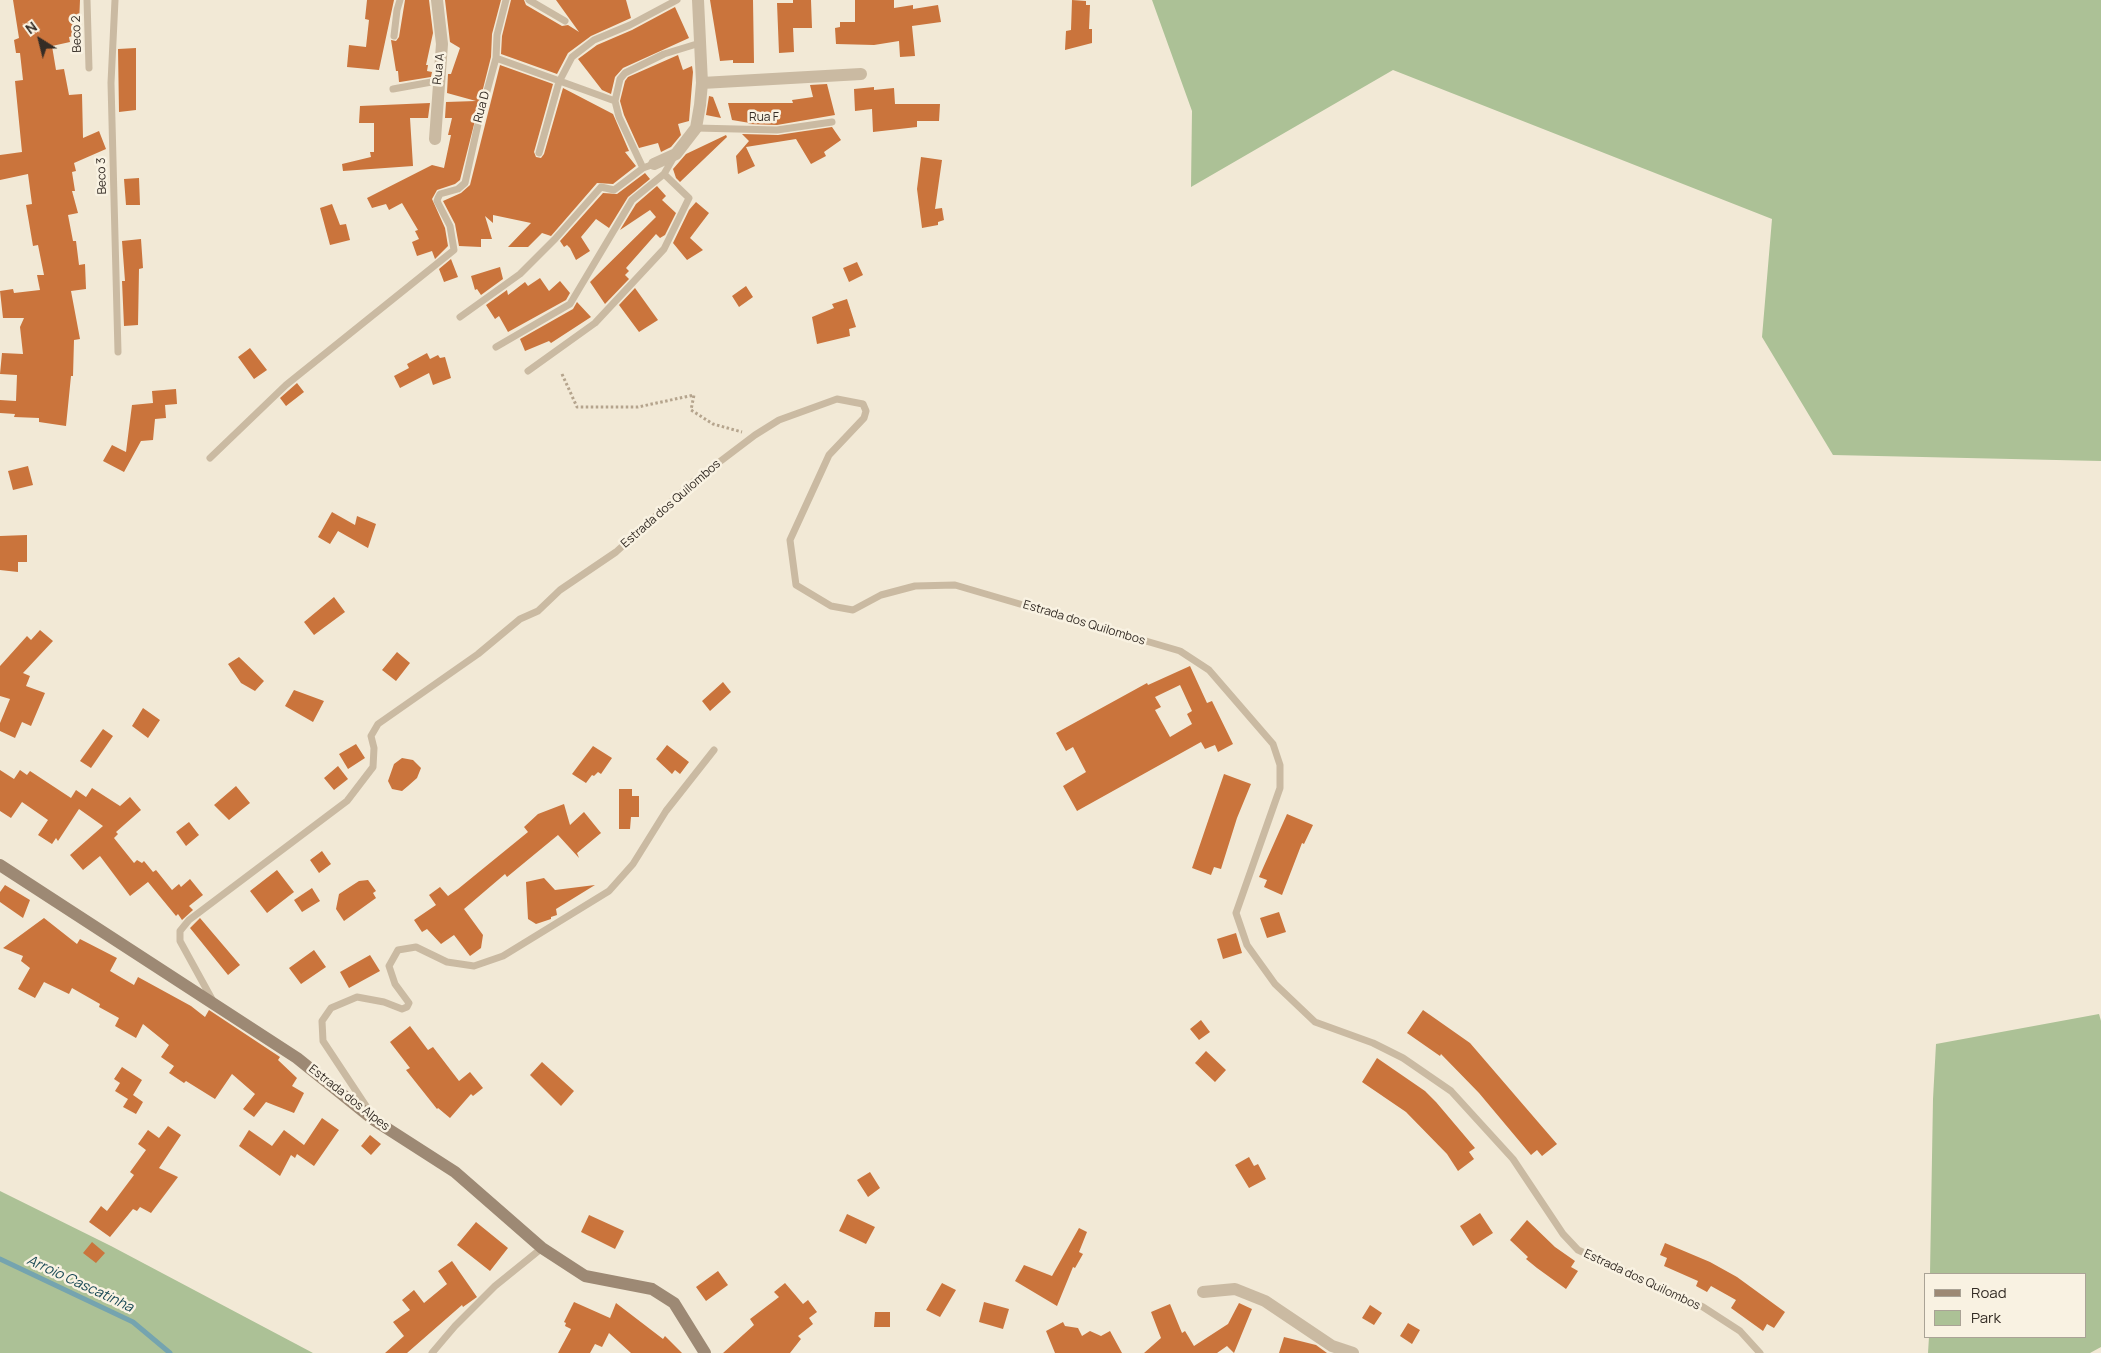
<!DOCTYPE html>
<style>
body{margin:0}
#map{position:relative;width:2101px;height:1353px;overflow:hidden;background:#f2e9d6;font-family:Manrope,sans-serif}
canvas{display:block}
.legend{position:absolute;left:1924px;top:1273px;width:162px;height:65px;box-sizing:border-box;background:#f9f2e2;border:1px solid #aaa396;margin:0;padding:6px 9px;list-style:none;font-size:15px;color:#342c25}
.legend li{display:flex;align-items:center;gap:10px;height:25px}
.legend b{width:25px;border:1px solid #aaa396}
.north{position:absolute;left:15px;top:15px;width:50px;height:50px;-webkit-text-stroke:4px #f9f2e2;paint-order:stroke;rotate:324deg;font-size:14px;font-weight:700;line-height:20px;text-align:center;color:#342c25}
.north::after{content:'';display:block;margin:auto;width:18px;height:22px;background:#342c25;clip-path:polygon(50% 0,100% 100%,50% 72%,0 100%)}
</style>
<div id="map">
<canvas width="2101" height="1353"></canvas>
<ul class="legend">
<li><b style="height:6px;background:#9d8974"></b>Road</li>
<li><b style="height:14px;background:#acc196"></b>Park</li>
</ul>
<div class="north">N</div>
</div>
<script>
const context = document.querySelector('canvas').getContext('2d');
context.lineJoin = 'round';
function fill(path, color) { context.fillStyle = color; context.fill(path, 'evenodd'); }
const toPath = rows => new Path2D(rows.map(r => 'M' + r).join(''));
function trace(path, color, width, dash) { context.strokeStyle = color; context.lineWidth = width; context.lineCap = dash ? 'butt' : 'round'; context.setLineDash(dash || []); context.stroke(path); }
function label(font, color, halo, rows, align = 'center') {
  context.font = font + ' Manrope,sans-serif'; context.lineWidth = 5; context.setLineDash([]); context.textBaseline = 'middle'; context.strokeStyle = halo; context.fillStyle = color; for (const [text, x, y, turn = 0] of rows) {
    context.save(); context.translate(x, y); context.rotate((+turn || 0) * Math.PI / 180); context.textAlign = isNaN(turn) ? turn : align; if (halo) context.strokeText(text, 0, 0); context.fillText(text, 0, 0); context.restore();
  }
}
const green = toPath([
 [1152,0,2101,0,2101,461,1833,455,1762,337,1772,219,1393,70,1191,187,1192,111],
 [2099,1014,2101,1021,2101,1347,2090,1353,1928,1353,1929,1337,2085,1337,2085,1274,1930,1274,1933,1099,1936,1044],
 [0,1191,111,1246,313,1353,0,1353]
]);
const stream = toPath([
 [0,1259,133,1322,170,1353]
]);
const building = toPath([
 [13,0,80,0,79,24,75,26,77,35,69,37,70,42,52,46,56,70,64,69,69,95,82,94,83,138,99,131,106,149,74,163,76,171,72,172,75,191,72,191,78,213,68,215,73,241,76,241,79,265,85,264,86,289,71,291,80,339,74,340,73,376,71,376,66,426,39,422,39,418,14,417,15,414,0,413,0,400,16,401,17,375,0,374,2,353,23,354,20,327,24,318,3,318,0,291,13,289,14,293,40,290,37,275,44,275,38,245,33,246,26,205,32,204,28,174,0,180,0,155,22,152,15,81,23,80,20,53,16,53,14,40,19,38],
 [367,0,394,0,379,70,347,67,349,45,366,47,369,20,365,19],
 [405,0,429,0,433,33,426,65,428,65,427,71,432,72,431,77,400,82,399,82,398,71,396,71,391,40,396,41,399,37],
 [445,0,501,0,492,34,491,57,460,180,455,184,437,190,432,199,445,228,448,246,435,259,432,251,417,256,412,242,419,239,415,231,418,230,402,203,389,210,386,204,372,208,367,198,432,165,444,168,451,135,448,135,452,118,445,118,446,102,476,101,447,93,448,74,451,74,460,48,450,42],
 [511,0,524,0,526,5,562,26,568,25,579,32,556,0,626,0,631,18,591,36,568,53,557,74,501,54,502,36],
 [710,0,753,0,754,63,733,63,733,60,720,61],
 [793,0,811,0,812,28,793,28,794,52,779,53,777,3,793,3],
 [855,0,894,0,894,8,913,5,913,9,938,5,941,22,912,26,915,56,900,57,899,41,874,45,836,44,835,28,840,27,840,22,855,22],
 [1072,0,1086,1,1086,5,1090,5,1089,29,1092,29,1092,43,1065,50,1066,31,1071,30],
 [675,7,689,38,623,68,615,77,611,94,602,90,578,59,597,45,632,30],
 [136,48,136,110,119,112,118,49],
 [678,55,683,70,692,66,693,72,689,121,678,124,681,135,671,147,661,152,658,143,639,148,624,115,620,101,625,81,628,77],
 [500,65,553,84,534,152,536,157,541,158,544,154,563,88,613,114,629,151,625,152,636,166,613,184,597,183,551,236,542,233,528,247,508,247,531,223,493,215,493,223,485,216,492,239,481,239,481,247,459,246,455,224,443,201,461,193,470,185],
 [827,84,835,115,777,125,748,124,750,123,732,120,728,103,793,103,792,100,813,97,810,85],
 [874,87,874,90,894,88,895,104,940,104,939,121,917,121,917,127,873,132,872,109,855,111,854,89],
 [709,96,713,97,721,118,706,115],
 [430,103,428,118,410,118,413,166,343,171,342,164,371,157,370,152,374,152,374,123,359,123,360,106],
 [832,127,841,140,824,152,826,156,811,164,796,139,746,147,755,166,738,174,736,156,749,141,742,134,778,135],
 [726,135,727,137,680,182,676,178,673,169,686,154],
 [921,157,942,160,935,209,942,208,944,220,938,222,938,225,922,228,917,189],
 [645,173,650,179,628,197,609,228,596,219,581,237,590,251,576,260,570,248,567,245,564,247,560,241,603,193,617,194],
 [139,178,140,205,126,205,124,179],
 [657,186,666,196,662,200,676,213,665,235,660,238,656,234,626,268,629,271,625,275,629,279,605,304,590,282,656,217,650,210,620,230,636,204],
 [696,202,709,213,690,238,703,250,687,260,673,243,689,210],
 [332,204,340,225,346,224,350,240,330,245,320,208],
 [141,239,143,268,139,269,138,325,124,326,122,281,125,281,122,241],
 [451,259,458,277,444,282,439,269],
 [857,262,863,275,849,282,843,268],
 [500,267,503,279,481,295,477,289,475,290,471,276],
 [540,278,549,291,560,281,570,293,566,300,508,332,499,316,495,319,486,305,507,290,508,295,525,282,528,286],
 [746,286,753,297,739,307,732,296],
 [635,288,658,320,639,332,619,305],
 [847,299,856,327,849,329,850,336,817,344,812,317,834,308,832,304],
 [577,302,591,317,551,343,549,341,525,351,520,339,573,309],
 [250,348,267,370,254,379,238,357],
 [427,353,430,359,438,355,440,358,445,357,451,378,433,385,429,373,400,388,394,376,409,368,407,364],
 [297,383,304,392,286,406,280,398],
 [176,389,177,404,165,405,166,418,155,419,153,440,141,441,124,472,103,461,112,445,126,452,132,405,153,403,152,391],
 [28,466,33,485,13,490,8,471],
 [332,512,355,525,357,516,376,524,368,548,338,531,330,544,318,537],
 [27,535,27,562,18,562,18,572,0,570,0,536],
 [334,597,345,612,314,635,304,622],
 [40,630,53,641,23,673,30,676,26,686,45,693,31,726,22,722,15,738,0,731,0,723,10,699,0,696,0,666,27,636,31,640],
 [397,652,410,663,396,681,382,670],
 [239,657,264,681,255,691,241,683,228,664],
 [1190,666,1207,703,1212,701,1233,744,1218,752,1215,745,1205,749,1201,742,1077,811,1063,786,1086,772,1073,747,1066,751,1056,733,1147,683,1148,685],
 [1180,685,1192,711,1187,714,1192,724,1170,737,1155,710,1161,707,1155,697],
 [723,682,731,692,710,711,702,701],
 [294,690,324,701,313,722,285,706],
 [143,708,160,720,148,738,132,726],
 [103,729,113,736,91,768,80,761],
 [356,744,365,758,348,769,339,754],
 [667,745,689,762,680,774,675,770,672,774,656,759],
 [593,746,612,758,601,774,598,772,594,776,592,775,586,783,572,774],
 [402,758,413,760,421,768,417,778,408,786,402,791,392,789,388,781,394,764],
 [338,766,348,779,334,790,324,778],
 [0,770,14,779,20,770,27,775,30,771,71,798,76,790,86,797,92,788,120,806,130,797,141,810,116,832,118,834,114,838,134,863,137,860,142,863,144,861,153,872,156,870,172,890,179,884,181,887,190,879,203,895,189,906,193,910,182,920,178,914,176,916,148,882,130,896,100,856,83,870,70,855,103,826,79,809,58,841,56,838,52,844,38,835,48,820,22,802,11,818,0,811],
 [1224,774,1251,784,1237,818,1221,869,1214,867,1211,875,1192,868],
 [236,786,250,803,229,820,214,805],
 [619,789,632,789,632,796,639,796,639,817,631,817,630,829,619,829],
 [564,804,570,825,584,812,601,833,577,853,579,858,558,835,507,877,505,874,464,909,483,935,481,948,470,956,454,935,441,944,427,929,422,932,414,920,436,905,429,895,440,887,448,896,458,889,528,832,524,827,538,814],
 [1287,814,1313,825,1304,844,1302,843,1282,895,1264,887,1267,880,1259,877],
 [189,822,199,835,186,846,176,832],
 [322,851,331,864,319,873,310,860],
 [277,870,294,892,267,913,250,891],
 [544,878,555,890,595,885,556,909,557,915,551,917,551,919,536,924,528,919,526,882],
 [368,880,376,891,373,893,376,898,344,921,336,909,339,894,359,881],
 [5,885,30,900,23,918,0,902,0,892],
 [312,888,320,901,302,912,294,900],
 [1279,912,1286,932,1267,938,1260,918],
 [44,918,77,944,80,939,117,958,110,971,134,985,138,977,191,1006,205,1017,209,1010,280,1057,278,1060,297,1078,292,1086,304,1093,294,1113,266,1102,254,1117,243,1109,255,1094,232,1074,215,1099,186,1081,184,1083,169,1073,174,1066,161,1057,169,1045,143,1024,136,1038,115,1026,119,1018,99,1007,100,1004,72,988,69,994,44,982,35,998,18,989,30,968,21,961,23,956,3,948],
 [200,918,240,965,228,975,190,928],
 [1236,933,1242,953,1223,959,1217,939],
 [314,950,326,967,301,984,289,968],
 [370,955,380,971,349,988,340,972],
 [1423,1010,1470,1043,1557,1144,1542,1156,1537,1150,1531,1155,1479,1093,1441,1054,1440,1056,1407,1033],
 [1201,1020,1210,1032,1199,1040,1190,1029],
 [410,1026,428,1050,433,1047,459,1081,470,1072,483,1088,473,1096,471,1094,450,1118,438,1108,437,1109,406,1070,410,1068,390,1042],
 [1206,1051,1226,1070,1215,1082,1195,1063],
 [1377,1058,1425,1091,1436,1102,1475,1148,1469,1152,1474,1159,1458,1171,1447,1154,1406,1112,1362,1082],
 [542,1062,574,1091,561,1106,530,1075],
 [122,1067,142,1080,133,1095,143,1102,136,1114,123,1107,128,1099,115,1091,120,1083,114,1079],
 [322,1118,339,1130,314,1166,297,1154,295,1158,291,1155,280,1176,239,1146,249,1130,272,1146,284,1130,304,1145],
 [168,1126,181,1135,159,1168,178,1177,151,1213,140,1207,137,1211,133,1209,110,1237,89,1222,101,1206,107,1211,134,1175,130,1172,146,1150,138,1144,148,1130,159,1138],
 [370,1135,381,1144,371,1155,361,1146],
 [1249,1157,1254,1166,1258,1164,1266,1179,1249,1188,1235,1165],
 [870,1172,880,1188,868,1197,857,1180],
 [1480,1213,1493,1233,1473,1246,1460,1226],
 [847,1214,875,1227,866,1244,839,1231],
 [589,1215,624,1231,615,1249,581,1232],
 [1527,1220,1555,1247,1575,1261,1571,1267,1578,1271,1566,1289,1537,1268,1526,1259,1528,1257,1510,1240],
 [476,1222,508,1248,490,1271,457,1245],
 [1079,1228,1087,1232,1079,1252,1083,1254,1075,1268,1073,1267,1057,1306,1015,1281,1024,1265,1052,1276],
 [92,1242,105,1253,96,1263,83,1253],
 [1665,1243,1710,1262,1737,1277,1785,1312,1774,1328,1767,1324,1763,1331,1731,1308,1736,1300,1711,1286,1707,1292,1696,1286,1698,1281,1664,1266,1667,1258,1660,1255],
 [452,1261,477,1297,463,1307,462,1305,407,1353,385,1353,404,1336,393,1322,410,1310,402,1300,414,1290,424,1303,447,1284,438,1271],
 [718,1271,728,1285,706,1301,696,1287],
 [785,1283,803,1304,808,1300,817,1312,809,1318,813,1324,798,1336,801,1339,790,1353,723,1353,754,1325,750,1319,779,1297,774,1292],
 [942,1283,956,1290,940,1317,926,1310],
 [574,1302,610,1318,616,1303,663,1339,665,1336,682,1353,631,1353,609,1333,602,1347,595,1344,590,1353,558,1353,571,1329,565,1326,566,1323,564,1322],
 [984,1302,1009,1309,1003,1329,979,1322],
 [1239,1303,1252,1309,1234,1353,1227,1346,1217,1353,1144,1353,1161,1338,1151,1312,1170,1304,1182,1333,1185,1331,1194,1346,1228,1324],
 [1370,1305,1382,1313,1374,1325,1362,1318],
 [875,1312,890,1312,890,1327,874,1327],
 [1063,1322,1065,1326,1078,1328,1082,1336,1090,1331,1101,1336,1110,1331,1122,1353,1055,1353,1046,1331],
 [1408,1323,1420,1330,1412,1344,1400,1336],
 [1284,1337,1316,1345,1327,1353,1279,1353]
]);
const path = toPath([
 [562,374,577,407,638,407,694,395,691,410,713,424,742,432]
]);
const lane = toPath([
 [87,0,89,68],
 [115,0,111,83,118,352],
 [529,0,565,21],
 [394,36,397,10,400,0],
 [496,58,615,101,619,117,643,168],
 [393,89,437,81],
 [615,101,620,79,625,73,664,54,700,43],
 [696,128,777,130,832,122],
 [539,153,559,82,572,57,594,40,630,25,677,0],
 [460,317,520,274,555,239,601,187,614,190,643,168,654,164],
 [496,347,570,304,632,200,664,174,675,155],
 [528,371,595,323,664,249,689,198,664,174],
 [210,458,286,385,454,250,450,226,437,201,438,198,440,194,458,189,465,183,478,124,496,58,497,35,506,0],
 [213,1001,180,941,180,931,189,920,347,801,373,767,374,748,371,736,378,724,478,654,520,619,538,611,560,590,616,552,693,482,755,435,779,420,837,399,863,404,866,411,864,418,829,455,790,540,796,585,831,606,853,610,881,595,915,586,955,585,1180,651,1209,670,1273,744,1280,765,1280,788,1236,913,1247,945,1275,984,1315,1022,1373,1043,1403,1058,1451,1091,1513,1159,1563,1234,1578,1250,1703,1307,1740,1331,1760,1353],
 [372,1115,323,1041,322,1021,331,1008,357,997,384,1002,402,1009,407,1007,409,1003,395,984,389,966,398,950,416,947,447,962,474,966,503,956,609,891,633,864,666,811,714,750],
 [432,1353,455,1326,495,1286,542,1248]
]);
const street = toPath([
 [702,83,861,74],
 [435,139,442,44,437,0],
 [654,164,676,154,696,128,700,105,702,83,698,0],
 [1203,1292,1235,1289,1265,1301,1332,1346,1353,1353]
]);
const secondary = toPath([
 [0,865,297,1058,374,1120,455,1172,542,1248,585,1276,652,1289,674,1303,705,1353]
]);
const streetNames = [
 ["Beco 2",77,34,-92],
 ["Rua A",439,69,-84],
 ["Rua D",482,107,-75],
 ["Rua F",764,118],
 ["Beco 3",102,176,-92],
 ["Estrada dos Quilombos",671,504,-41],
 ["Estrada dos Quilombos",1084,623,17],
 ["Estrada dos Alpes",349,1098,38],
 ["Estrada dos Quilombos",1642,1280,25]
];
const waterNames = [
 ["Arroio Cascatinha",80,1284,25]
];
fill(green, '#acc196');
trace(stream, '#75a4af', 5);
fill(building, '#ca743c');
trace(path, '#b5a48d', 3, [2.5, 2.5]);
trace(lane, '#cabaa2', 7);
trace(street, '#cabaa2', 12);
trace(secondary, '#9d8974', 12);
label('12px', '#342c25', '#f9f2e2', streetNames);
label('italic 14px', '#194956', '#f9f2e2', waterNames);
</script>
